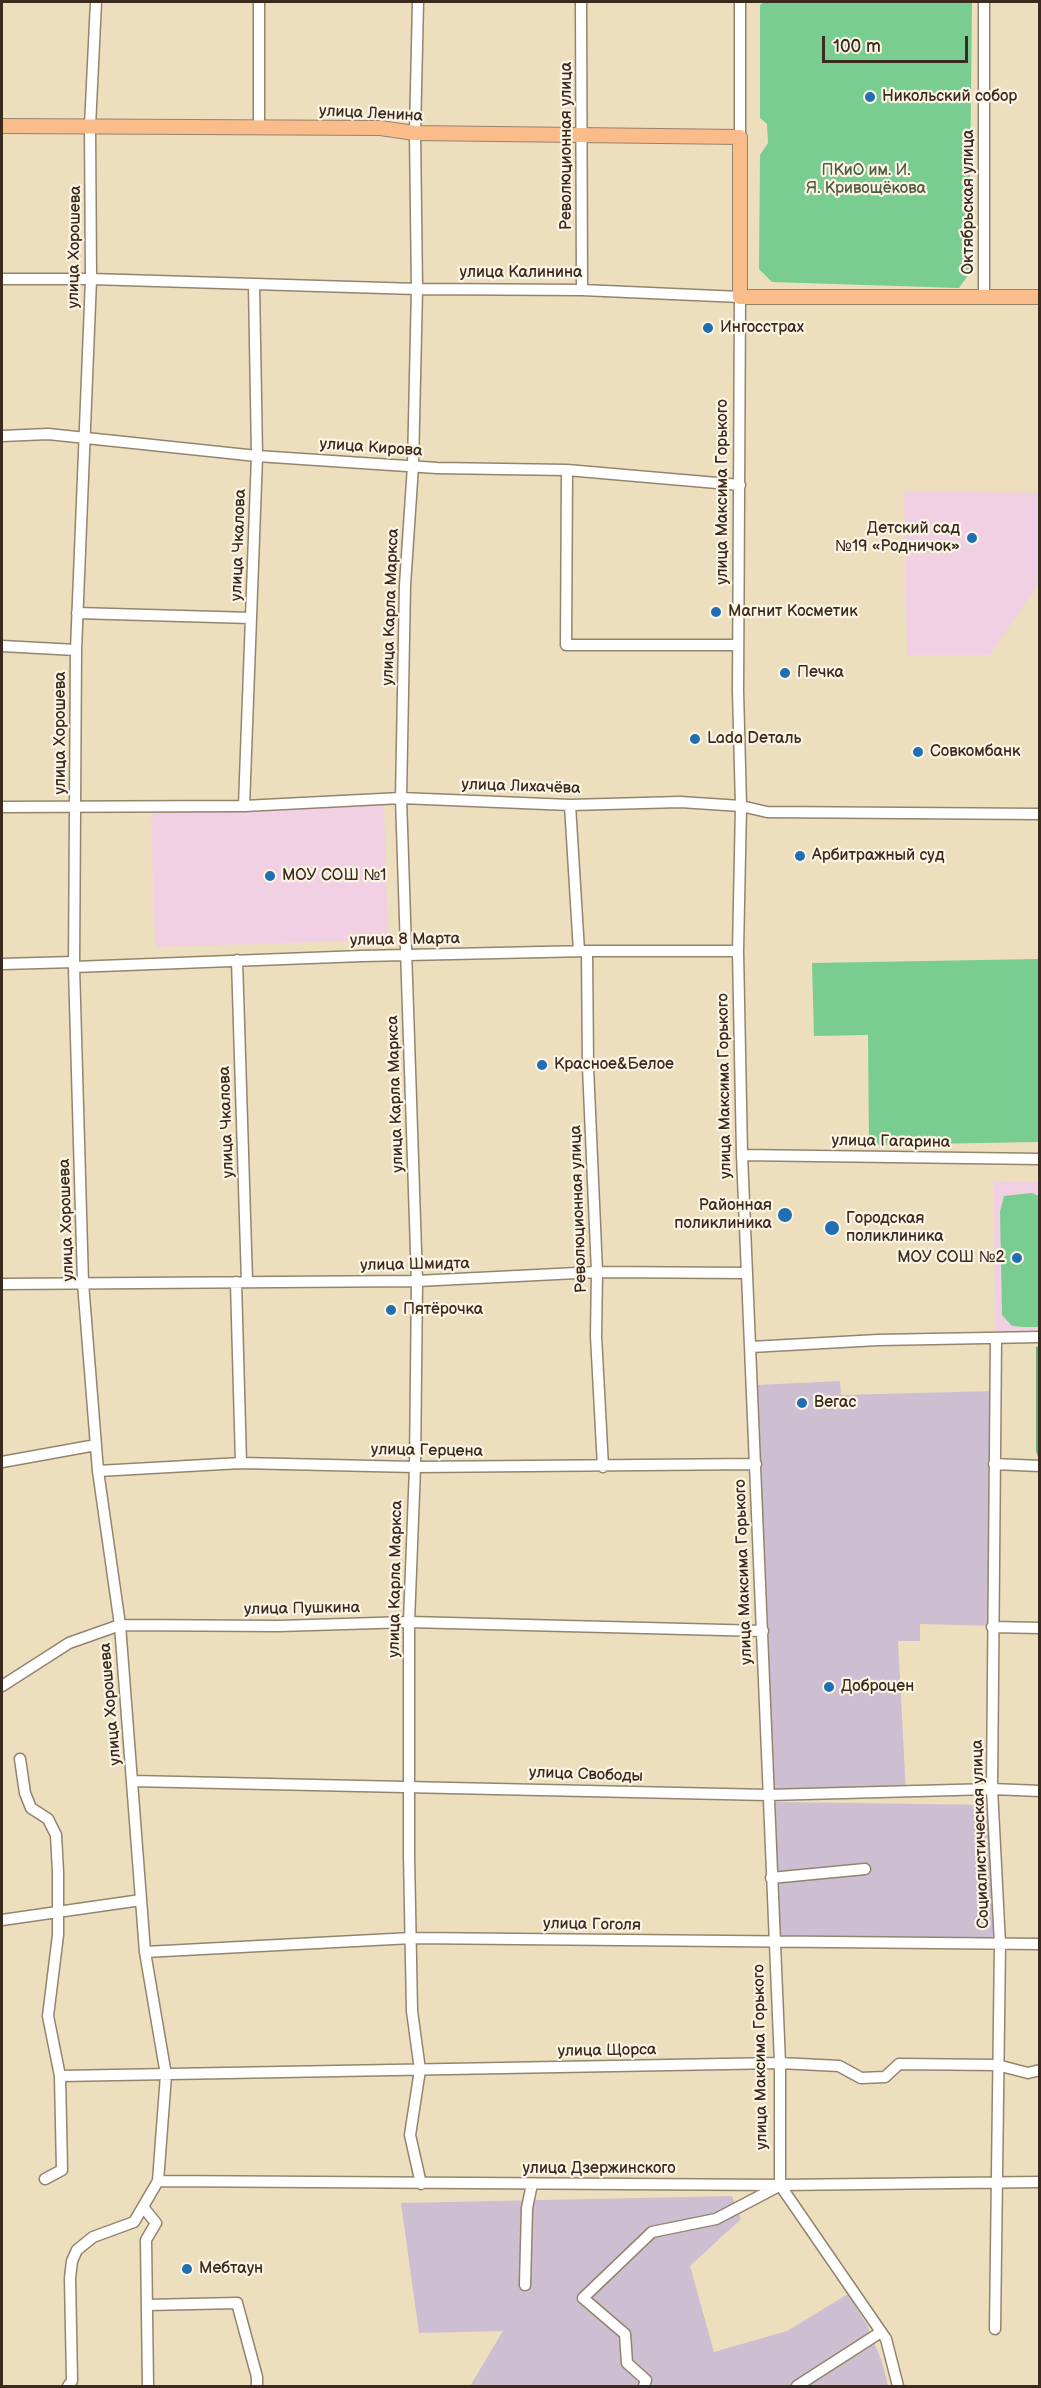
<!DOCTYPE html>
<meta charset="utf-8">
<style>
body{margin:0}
#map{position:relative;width:1041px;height:2388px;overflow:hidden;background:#eddfbd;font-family:"Balsamiq Sans",sans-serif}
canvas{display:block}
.frame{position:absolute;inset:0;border:3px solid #3b2a1e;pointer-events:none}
.scale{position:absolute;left:822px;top:36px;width:146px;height:27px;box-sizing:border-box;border:3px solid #3b2a1e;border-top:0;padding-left:8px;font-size:18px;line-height:21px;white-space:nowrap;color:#3b2a1e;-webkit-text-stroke:4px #fcf5e5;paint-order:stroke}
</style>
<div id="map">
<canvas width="1041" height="2388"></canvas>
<div class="frame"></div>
<div class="scale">100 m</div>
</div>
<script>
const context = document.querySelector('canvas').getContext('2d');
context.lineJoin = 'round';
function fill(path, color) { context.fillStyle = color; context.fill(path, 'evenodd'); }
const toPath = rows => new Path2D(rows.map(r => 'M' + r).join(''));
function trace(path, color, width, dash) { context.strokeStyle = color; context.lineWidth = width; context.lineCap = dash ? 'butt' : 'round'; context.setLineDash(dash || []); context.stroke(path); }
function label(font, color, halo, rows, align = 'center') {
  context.font = font + ' "Balsamiq Sans",sans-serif'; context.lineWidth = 4.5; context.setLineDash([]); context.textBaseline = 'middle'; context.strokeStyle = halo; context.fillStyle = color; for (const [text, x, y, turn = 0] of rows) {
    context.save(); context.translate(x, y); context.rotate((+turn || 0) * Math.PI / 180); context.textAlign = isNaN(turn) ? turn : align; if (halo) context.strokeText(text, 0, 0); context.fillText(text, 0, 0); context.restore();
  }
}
const built = toPath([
 [904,491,1039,493,1039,583,990,655,907,655],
 [384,805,388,940,155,947,151,812],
 [993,1181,1039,1182,1039,1334,996,1335]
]);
const industrial = toPath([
 [840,1381,841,1395,994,1391,993,1626,920,1624,920,1641,898,1641,906,1793,773,1794,757,1385],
 [774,1802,995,1805,997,1941,777,1948],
 [732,2196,741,2219,690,2266,714,2352,787,2331,848,2294,867,2325,882,2362,888,2386,470,2386,503,2331,419,2333,401,2203]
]);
const green = toPath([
 [764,2,972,2,969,274,959,288,772,282,759,269,760,155,768,143,767,124,760,118,760,5],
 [1039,959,1039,1142,869,1145,868,1035,814,1036,812,963],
 [1032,1193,1039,1196,1039,1327,1023,1327,1012,1326,1002,1315,1000,1212,1004,1196]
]);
const forest = toPath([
 [1039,1346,1040,1346,1039,1460,1036,1451,1036,1347]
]);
const minor = toPath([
 [418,2,415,133,417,289,413,466,405,585,401,798,417,1281,415,1467,409,1622,409,1856,412,2011,420,2070,410,2135,421,2184],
 [581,2,582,290],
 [740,2,740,137],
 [259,127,259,2],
 [2,279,91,279,417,289,582,290,740,297,738,691,741,806,738,951,742,1155,780,2063,780,2185,886,2339,898,2386],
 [984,295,984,2],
 [2,436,48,434,257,456,437,468,567,470,740,485],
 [567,470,566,645,738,645],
 [77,613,251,618],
 [2,646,76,650],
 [570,805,579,951],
 [244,806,257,456,254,285],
 [2,807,244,806,401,798,570,805,680,802,741,806,767,812,1040,814],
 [587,951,588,1067,597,1272,596,1336,603,1467],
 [237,960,247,1282],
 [2,964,74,962],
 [74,967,362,956,587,951,738,951],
 [742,1155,1040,1159],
 [236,1282,241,1463],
 [2,1284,417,1281,597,1272,747,1273],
 [751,1347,878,1340,1040,1337],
 [2,1462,96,1445],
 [994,1464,1040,1466],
 [98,1471,241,1463,415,1467,756,1464],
 [992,1627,1040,1628],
 [2,1686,69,1643,120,1625,279,1626,409,1622,763,1631],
 [20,1759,25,1793,31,1808,48,1819,56,1835,58,1872,58,1935,48,2016,60,2076,62,2170,45,2179],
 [132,1781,768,1795,992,1789,1040,1791],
 [771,1878,865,1869],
 [2,1920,141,1900],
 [145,1952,412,1938,1040,1944],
 [60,2076,780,2063,839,2066,861,2078,885,2077,899,2064,997,2065,1028,2073,1040,2070],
 [158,2181,780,2185,1040,2182],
 [143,2207,156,2223,146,2240,148,2386],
 [525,2285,527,2208,532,2184],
 [148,2305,237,2303,257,2377,257,2386],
 [995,2329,1000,1944,992,1789,996,1338],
 [68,2386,72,2381,70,2278,72,2261,77,2250,93,2237,134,2222,158,2181,166,2075,145,1952,120,1625,98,1471,83,1283,74,967,76,650,91,279,90,126,96,2],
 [644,2386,646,2380,627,2363,625,2334,583,2298,652,2232,716,2219,777,2187],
 [797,2386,881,2332]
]);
const major = toPath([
 [2,126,380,128,415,133,740,137,740,297,1040,297]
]);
const markers = [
 [870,97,6,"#1f6fb2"],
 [708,328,6,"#1f6fb2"],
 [972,538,6,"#1f6fb2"],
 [716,612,6,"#1f6fb2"],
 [785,673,6,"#1f6fb2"],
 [695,739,6,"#1f6fb2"],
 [918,752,6,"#1f6fb2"],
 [800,856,6,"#1f6fb2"],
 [270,876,6,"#1f6fb2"],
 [542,1065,6,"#1f6fb2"],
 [785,1215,8,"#1f6fb2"],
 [832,1228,8,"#1f6fb2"],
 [1017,1258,6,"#1f6fb2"],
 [391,1310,6,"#1f6fb2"],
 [802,1403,6,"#1f6fb2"],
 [829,1687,6,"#1f6fb2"],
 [187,2269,6,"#1f6fb2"]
];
const poiNames = [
 ["Никольский собор",882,97],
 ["Ингосстрах",720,328],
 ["Детский сад",960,529,"right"],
 ["№19 «Родничок»",960,547,"right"],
 ["Магнит Косметик",728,612],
 ["Печка",797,673],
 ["Lada Dеталь",707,739],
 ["Совкомбанк",930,752],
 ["Арбитражный суд",812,856],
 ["МОУ СОШ №1",282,876],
 ["Красное&Белое",554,1065],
 ["Районная",772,1206,"right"],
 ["поликлиника",772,1224,"right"],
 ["Городская",846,1219],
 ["поликлиника",846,1237],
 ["МОУ СОШ №2",1005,1258,"right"],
 ["Пятёрочка",403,1310],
 ["Вегас",814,1403],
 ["Доброцен",841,1687],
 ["Мебтаун",199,2269]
];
const streetNames = [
 ["улица Ленина",371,114,3],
 ["Революционная улица",567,146,-90],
 ["Октябрьская улица",969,202,-90],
 ["улица Хорошева",75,247,-89],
 ["улица Калинина",521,273],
 ["улица Кирова",371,448,4],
 ["улица Максима Горького",723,492,-90],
 ["улица Чкалова",239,545,-88],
 ["улица Карла Маркса",391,607,-88],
 ["улица Хорошева",61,733,-90],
 ["улица Лихачёва",521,787,2],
 ["улица 8 Марта",405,940,-1],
 ["улица Максима Горького",725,1086,-91],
 ["улица Карла Маркса",396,1094,-92],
 ["улица Чкалова",227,1122,-92],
 ["улица Гагарина",891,1142,1],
 ["Революционная улица",579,1209,-92],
 ["улица Хорошева",67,1220,-92],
 ["улица Шмидта",415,1265,-1],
 ["улица Герцена",427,1451,1],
 ["улица Максима Горького",744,1572,-92],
 ["улица Карла Маркса",396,1579,-89],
 ["улица Пушкина",302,1609,-1],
 ["улица Хорошева",111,1704,-95],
 ["улица Свободы",586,1775,2],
 ["Социалистическая улица",981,1834,-92],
 ["улица Гоголя",592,1925,1],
 ["улица Щорса",607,2051,-1],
 ["улица Максима Горького",761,2057,-91],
 ["улица Дзержинского",599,2169]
];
const parkNames = [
 ["ПКиО им. И.",866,171],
 ["Я. Кривощёкова",866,189]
];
fill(built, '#f1d0e3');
fill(industrial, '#cebed1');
fill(green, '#79cd90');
fill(forest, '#62b07a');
trace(minor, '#94846e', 13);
trace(major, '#94846e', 16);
trace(minor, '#fff', 10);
trace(major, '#fabc8b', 14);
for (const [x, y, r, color] of markers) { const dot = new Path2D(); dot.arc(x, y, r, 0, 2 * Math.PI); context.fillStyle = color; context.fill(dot); trace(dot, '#fcf5e5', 2); }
label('16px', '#3b2a1e', '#fcf5e5', poiNames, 'left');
label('16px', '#3b2a1e', '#fcf5e5', streetNames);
label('16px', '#4e5b40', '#fcf5e5', parkNames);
</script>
